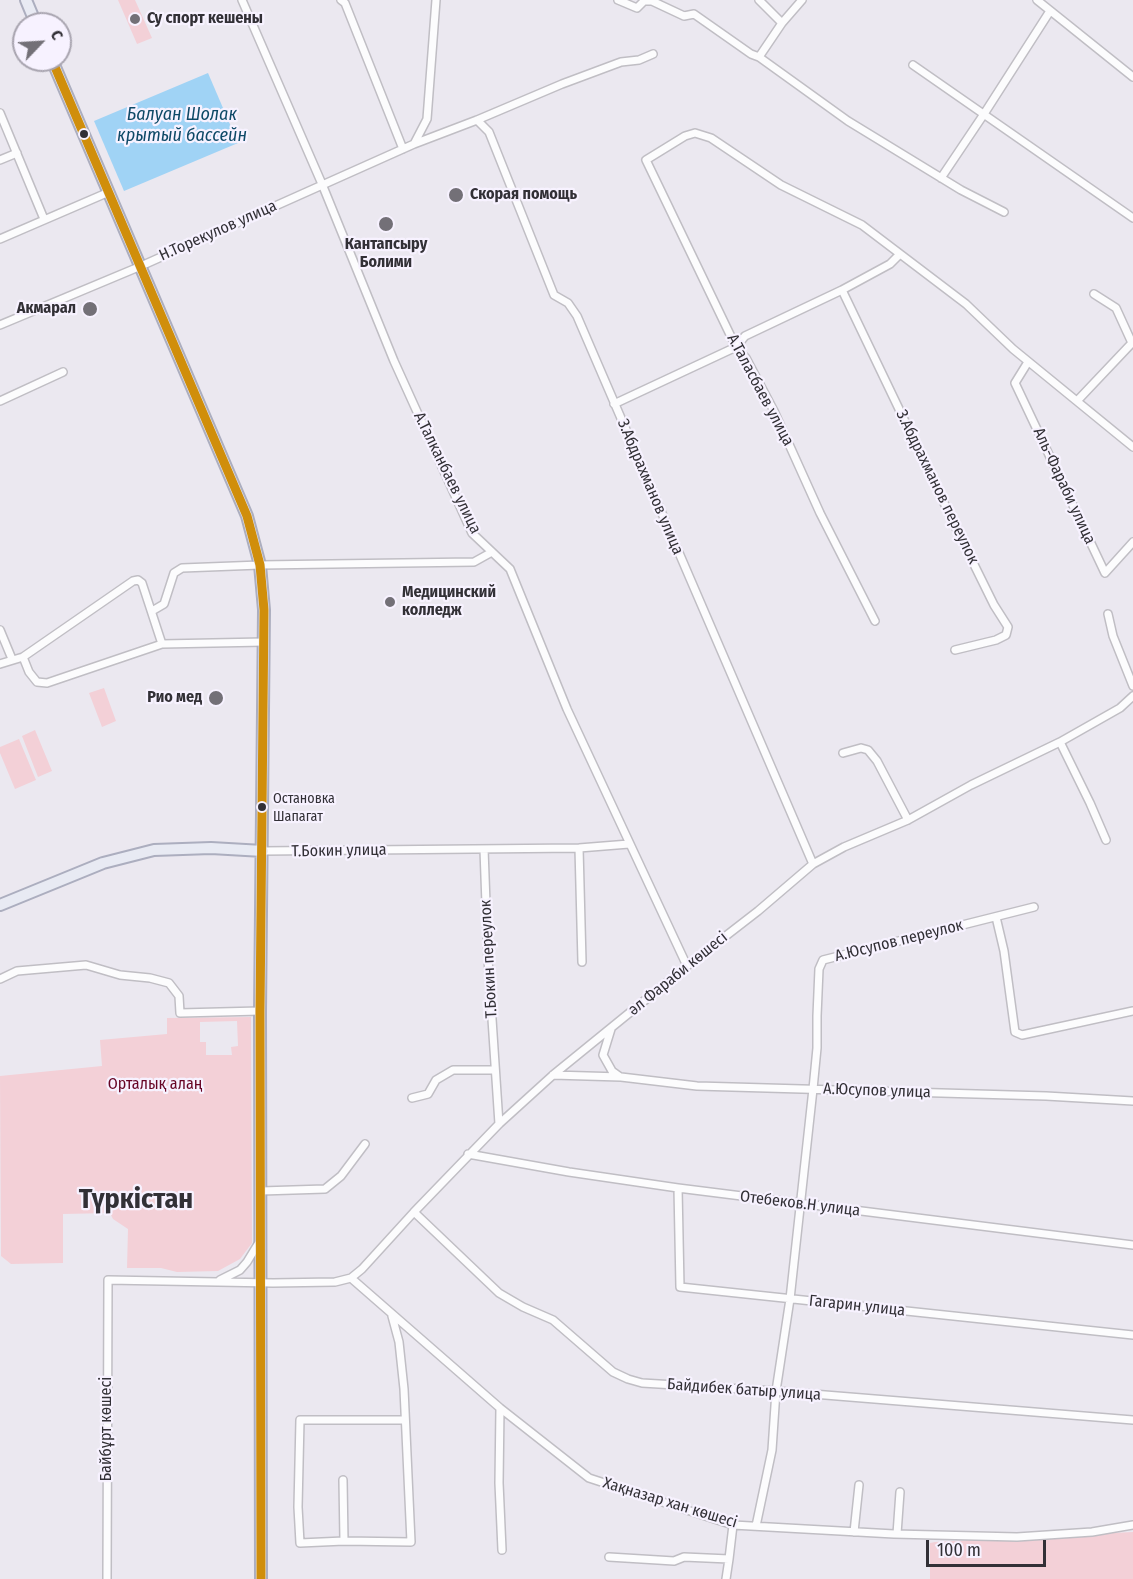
<!DOCTYPE html>
<meta charset="utf-8">
<style>
body{margin:0}
#map{position:relative;width:1133px;height:1579px;overflow:hidden;background:#ebe8f0;font-family:"Fira Sans Condensed",sans-serif}
canvas{display:block}
.north{position:absolute;left:12px;top:12px;width:60px;height:60px;box-sizing:border-box;background:#f7f2ff;border:2px solid #a8a4af;border-radius:50%;rotate:65deg;font-size:16px;font-weight:700;line-height:24px;text-align:center;color:#323036}
.north::after{content:'';display:block;margin:auto;width:21px;height:27px;background:#737077;clip-path:polygon(50% 0,100% 100%,50% 72%,0 100%)}
.scale{position:absolute;left:926px;top:1540px;width:120px;height:27px;box-sizing:border-box;border:3px solid #323036;border-top:0;padding-left:8px;font-size:18px;line-height:21px;white-space:nowrap;color:#323036;-webkit-text-stroke:4px #f7f2ff;paint-order:stroke}
</style>
<div id="map">
<canvas width="1133" height="1579"></canvas>
<div class="north">С</div>
<div class="scale">100 m</div>
</div>
<script>
const context = document.querySelector('canvas').getContext('2d');
context.lineJoin = 'round';
function fill(path, color) { context.fillStyle = color; context.fill(path, 'evenodd'); }
const toPath = rows => new Path2D(rows.map(r => 'M' + r).join(''));
function trace(path, color, width, dash) { context.strokeStyle = color; context.lineWidth = width; context.lineCap = dash ? 'butt' : 'round'; context.setLineDash(dash || []); context.stroke(path); }
function label(font, color, halo, rows, align = 'center') {
  context.font = font + ' "Fira Sans Condensed",sans-serif'; context.lineWidth = 4.5; context.setLineDash([]); context.textBaseline = 'middle'; context.strokeStyle = halo; context.fillStyle = color; for (const [text, x, y, turn = 0] of rows) {
    context.save(); context.translate(x, y); context.rotate((+turn || 0) * Math.PI / 180); context.textAlign = isNaN(turn) ? turn : align; if (halo) context.strokeText(text, 0, 0); context.fillText(text, 0, 0); context.restore();
  }
}
const green = toPath([
 [118,0,135,0,152,38,137,44],
 [104,688,116,721,102,727,89,693],
 [35,730,52,771,38,777,22,736],
 [19,739,36,780,15,789,0,753,0,747],
 [251,1017,252,1243,240,1259,218,1271,177,1272,161,1268,127,1268,128,1229,113,1219,110,1213,63,1214,63,1263,11,1264,1,1256,0,1076,102,1066,100,1040,167,1034,167,1018],
 [200,1022,237,1021,238,1046,231,1047,232,1055,206,1055,206,1042,200,1042],
 [1133,1532,1133,1579,930,1579,930,1543,935,1542]
]);
const water = toPath([
 [208,73,238,143,124,191,94,121]
]);
const minor = toPath([
 [242,0,322,184,394,361,472,533,510,569,567,709,687,966],
 [341,0,345,3,403,149],
 [618,0,637,8,644,1,652,1,684,16,694,14,751,54,759,57],
 [759,0,782,23,759,57,848,121,961,190,1004,212],
 [1037,0,1133,77],
 [782,23,802,0],
 [913,65,1133,218],
 [0,113,44,219],
 [477,120,489,132,554,295,568,303,577,316,813,864],
 [414,144,427,119,436,0],
 [0,160,17,153],
 [941,178,984,114,1050,11],
 [0,239,109,192],
 [842,290,957,530,994,605,1008,627,1006,635,996,640,955,650],
 [0,325,141,266,414,144,477,120,562,84,621,62,639,60,653,54],
 [1028,362,1015,383,1105,573,1133,542],
 [0,401,63,372],
 [1077,401,1132,343,1116,308,1094,294],
 [614,404,736,347,745,336,842,290,890,264,900,254],
 [152,611,164,604,174,573,182,568,260,565,474,562,492,552],
 [1108,614,1113,636,1133,686],
 [875,621,820,513,774,411,746,358,736,347,646,160,685,136,695,133,711,138,781,185,862,225,966,304,1013,349,1133,447],
 [0,630,12,659],
 [23,657,133,581,138,580,142,583,162,644],
 [0,664,23,657,29,672,37,682,47,683,162,644,264,642],
 [1060,742,1090,803,1106,840],
 [843,753,861,748,868,750,877,761,908,820],
 [579,848,582,962],
 [484,849,488,959,499,1124],
 [263,851,579,848,629,844],
 [996,917,1004,951,1015,1032,1022,1035,1133,1011],
 [0,979,17,971,86,965,120,975,150,978,169,983,179,996,180,1013,260,1011],
 [611,1029,603,1055,612,1071,619,1076],
 [553,1075,621,1077,697,1086,1046,1096,1133,1101],
 [412,1098,428,1094,436,1080,453,1070,494,1070],
 [468,1154,569,1172,678,1188,1133,1245],
 [678,1188,680,1287,1133,1335],
 [261,1191,325,1189,341,1176,365,1144],
 [414,1212,499,1293,523,1307,553,1320,613,1372,628,1379,642,1383,776,1391,1133,1420],
 [351,1278,500,1408,589,1478,733,1525,894,1534,1017,1537,1092,1532,1133,1525],
 [220,1280,240,1270,247,1262,258,1244],
 [500,1408,499,1483,502,1550],
 [343,1480,344,1541,411,1542,404,1389,399,1342,392,1316],
 [756,1526,772,1450,776,1391,790,1299,813,1089,817,1048,817,1016,819,969,823,960,1034,907],
 [854,1532,859,1485],
 [897,1534,900,1492],
 [344,1541,300,1543,298,1507,300,1420,405,1420],
 [609,1557,674,1561,684,1557,729,1559,726,1579],
 [729,1559,733,1525],
 [107,1579,108,1280,273,1283,335,1282,351,1278,362,1269,414,1212,499,1124,553,1075,687,966,758,911,813,864,844,847,908,820,971,785,1060,742,1120,708,1133,696]
]);
const primary = toPath([
 [26,0,36,24],
 [52,60,247,516,260,565,264,610,260,1011,261,1579],
 [0,905,103,863,154,850,211,848,263,851]
]);
const bus1 = toPath([
 [52,60,247,516,260,565,264,610,260,1011,261,1579]
]);
const markers = [
 [135,19,6,"#737077"],
 [84,134,5,"#323036"],
 [456,195,8,"#737077"],
 [386,224,8,"#737077"],
 [90,309,8,"#737077"],
 [390,602,6,"#737077"],
 [216,698,8,"#737077"],
 [262,807,5,"#323036"]
];
const busNames = [
 ["Остановка",273,799],
 ["Шапагат",273,817]
];
const poiNames = [
 ["Су спорт кешены",147,19],
 ["Скорая помощь",470,195],
 ["Кантапсыру",386,245,"center"],
 ["Болими",386,263,"center"],
 ["Акмарал",76,309,"right"],
 ["Медицинский",402,593],
 ["колледж",402,611],
 ["Рио мед",202,698,"right"]
];
const streetNames = [
 ["Н.Торекулов улица",218,231,-24],
 ["А.Таласбаев улица",760,390,62],
 ["А.Талканбаев улица",447,473,64],
 ["Аль-Фараби улица",1064,486,65],
 ["З.Абдрахманов улица",650,487,67],
 ["З.Абдрахманов переулок",937,487,64],
 ["Т.Бокин улица",339,851,-1],
 ["А.Юсупов переулок",899,941,-14],
 ["Т.Бокин переулок",489,959,-93],
 ["әл Фараби көшесі",678,974,-39],
 ["А.Юсупов улица",877,1091,2],
 ["Отебеков.Н улица",800,1204,7],
 ["Гагарин улица",857,1306,6],
 ["Байдибек батыр улица",744,1390,4],
 ["Байбұрт көшесі",107,1429,-90],
 ["Хақназар хан көшесі",670,1503,17]
];
const parkNames = [
 ["Орталық алаң",155,1085]
];
const waterNames = [
 ["Балуан Шолак",182,115],
 ["крытый бассейн",182,136]
];
const townNames = [
 ["Түркістан",136,1200]
];
fill(green, '#f3d0d7');
fill(water, '#a0d3f5');
trace(minor, '#c0bec4', 10);
trace(primary, '#acaebf', 14);
trace(minor, '#fcfcfd', 7);
trace(primary, '#e8eaf3', 10);
trace(bus1, '#d08e0b', 9);
for (const [x, y, r, color] of markers) { const dot = new Path2D(); dot.arc(x, y, r, 0, 2 * Math.PI); context.fillStyle = color; context.fill(dot); trace(dot, '#f7f2ff', 2); }
label('14px', '#323036', '#f7f2ff', busNames, 'left');
label('bold 16px', '#323036', '#f7f2ff', poiNames, 'left');
label('16px', '#323036', '#f7f2ff', streetNames);
label('16px', '#670525', '#f7f2ff', parkNames);
label('italic 18px', '#0e4967', '#f7f2ff', waterNames);
label('bold 28px', '#323036', '#f7f2ff', townNames);
</script>
